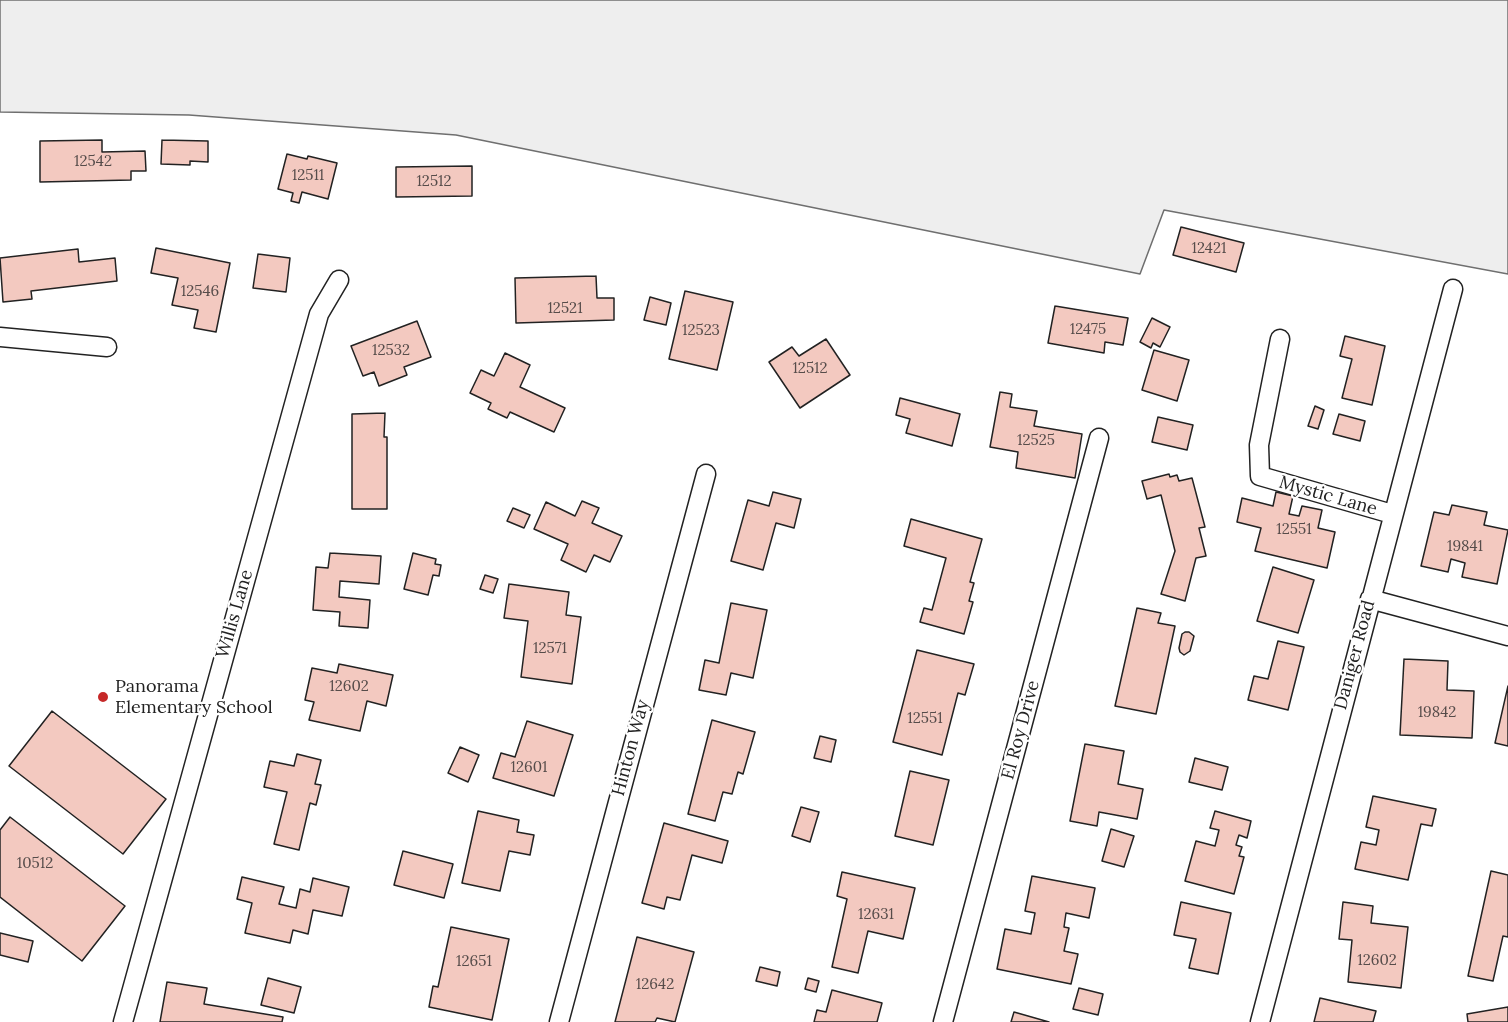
<!DOCTYPE html>
<style>
body{margin:0}
canvas{display:block;background:#fff}
</style>
<canvas width="1508" height="1022"></canvas>
<script>
const context = document.querySelector('canvas').getContext('2d');
context.lineJoin = 'round';
function fill(path, color) { context.fillStyle = color; context.fill(path, 'evenodd'); }
const toPath = rows => new Path2D(rows.map(r => 'M' + r).join(''));
function trace(path, color, width, dash) { context.strokeStyle = color; context.lineWidth = width; context.lineCap = dash ? 'butt' : 'round'; context.setLineDash(dash || []); context.stroke(path); }
function label(font, color, halo, rows, align = 'center') {
  context.font = font + ' Lora,serif'; context.lineWidth = 4.5; context.setLineDash([]); context.textBaseline = 'middle'; context.strokeStyle = halo; context.fillStyle = color; for (const [text, x, y, turn = 0] of rows) {
    context.save(); context.translate(x, y); context.rotate((+turn || 0) * Math.PI / 180); context.textAlign = isNaN(turn) ? turn : align; if (halo) context.strokeText(text, 0, 0); context.fillText(text, 0, 0); context.restore();
  }
}
const green = toPath([
 [0,0,1508,0,1508,274,1164,210,1140,274,456,135,189,115,0,112,0,0]
]);
const building = toPath([
 [102,140,102,152,145,151,146,171,131,171,131,180,40,182,40,141,102,140],
 [162,140,208,141,208,162,190,161,190,165,161,164,162,140],
 [287,154,307,159,308,156,337,163,328,199,302,192,299,203,291,201,293,193,278,189,287,154],
 [472,166,472,196,396,197,396,167,472,166],
 [1181,227,1244,243,1236,272,1173,255,1181,227],
 [156,248,230,263,216,332,194,328,198,310,172,305,178,278,151,273,156,248],
 [78,249,79,262,115,258,117,281,31,291,32,299,3,302,0,258,78,249],
 [258,254,290,258,286,292,253,288,258,254],
 [596,276,597,298,614,298,614,320,516,323,515,278,596,276],
 [685,291,733,302,717,370,669,359,685,291],
 [650,297,671,303,666,325,644,320,650,297],
 [1055,306,1128,318,1123,345,1105,342,1104,353,1048,343,1055,306],
 [1152,318,1170,327,1160,347,1153,343,1151,348,1140,342,1152,318],
 [417,321,431,357,404,367,407,375,379,386,374,372,363,376,351,346,417,321],
 [1345,336,1385,346,1372,405,1342,398,1352,359,1340,356,1345,336],
 [826,339,850,375,800,408,769,362,792,347,799,356,826,339],
 [1154,350,1189,360,1177,401,1142,390,1154,350],
 [505,353,530,365,520,387,565,408,554,432,510,412,507,418,488,409,491,403,470,393,481,370,494,376,505,353],
 [1000,392,1012,394,1010,407,1037,411,1034,426,1082,434,1075,478,1016,468,1018,452,990,447,1000,392],
 [900,398,960,414,952,446,906,433,910,419,896,415,900,398],
 [1315,406,1324,410,1318,429,1308,426,1315,406],
 [385,413,384,437,387,437,387,509,352,509,352,414,385,413],
 [1339,414,1365,421,1360,441,1333,434,1339,414],
 [1158,417,1193,425,1187,450,1152,442,1158,417],
 [1169,474,1170,477,1177,475,1179,481,1192,478,1205,527,1199,528,1206,556,1196,558,1185,601,1161,594,1175,551,1161,495,1147,499,1142,481,1169,474],
 [773,492,801,499,794,528,776,523,763,570,731,561,748,500,769,506,773,492],
 [1276,492,1293,496,1289,514,1299,516,1302,506,1322,510,1318,528,1335,532,1327,568,1255,551,1261,528,1237,522,1242,498,1273,506,1276,492],
 [582,501,599,508,592,523,622,536,610,562,594,555,586,572,561,560,568,544,534,529,546,502,575,516,582,501],
 [1452,505,1487,512,1484,525,1508,530,1497,584,1462,577,1465,563,1451,559,1448,572,1421,566,1434,512,1449,515,1452,505],
 [513,508,530,515,524,528,507,521,513,508],
 [911,519,982,539,970,582,974,583,969,601,973,602,964,634,920,622,924,608,932,610,946,558,904,546,911,519],
 [330,553,381,556,379,584,340,581,339,597,370,600,368,628,339,626,340,612,313,610,316,567,328,568,330,553],
 [413,553,436,559,435,564,441,565,439,576,433,575,428,595,404,589,413,553],
 [1273,567,1314,580,1298,633,1257,621,1273,567],
 [485,575,498,579,493,593,480,589,485,575],
 [509,584,569,592,566,615,581,617,572,684,521,677,528,621,504,618,509,584],
 [731,603,767,610,753,678,731,673,726,695,699,690,705,660,719,663,731,603],
 [1137,608,1161,613,1158,623,1175,626,1156,714,1115,706,1137,608],
 [1185,632,1189,632,1194,636,1190,651,1184,655,1180,652,1179,648,1182,634,1185,632],
 [1278,641,1304,647,1288,710,1248,700,1254,676,1268,679,1278,641],
 [917,650,974,664,965,695,958,693,942,755,893,742,917,650],
 [1404,659,1448,661,1447,690,1474,691,1472,738,1400,735,1404,659],
 [339,664,393,675,386,706,367,701,360,731,309,720,314,702,305,700,312,668,337,673,339,664],
 [1508,686,1508,746,1495,743,1508,686],
 [52,711,166,799,123,854,9,766,52,711],
 [712,720,755,732,743,774,738,772,732,794,723,792,715,821,688,814,712,720],
 [527,721,573,735,554,796,493,778,501,753,515,757,527,721],
 [820,736,836,740,831,762,814,758,820,736],
 [1085,744,1124,751,1118,784,1143,789,1137,819,1099,812,1097,826,1070,821,1085,744],
 [460,747,479,755,468,782,448,773,460,747],
 [297,754,321,760,315,784,321,785,316,805,310,803,299,850,274,844,287,792,264,787,270,761,294,766,297,754],
 [1195,758,1228,767,1222,790,1189,782,1195,758],
 [910,771,949,780,933,845,895,836,910,771],
 [1373,796,1436,809,1432,826,1421,824,1408,880,1355,869,1361,842,1376,845,1379,830,1366,827,1373,796],
 [801,807,819,812,810,842,792,836,801,807],
 [478,811,519,820,517,832,534,835,530,855,509,851,500,891,462,883,478,811],
 [1215,811,1251,821,1247,838,1239,835,1236,845,1242,847,1239,856,1244,857,1234,894,1185,881,1196,841,1215,846,1219,830,1210,828,1215,811],
 [10,817,125,906,82,961,0,897,0,830,10,817],
 [664,823,728,841,722,863,692,855,680,900,667,897,664,909,642,903,664,823],
 [1111,829,1134,836,1124,867,1102,861,1111,829],
 [403,851,453,864,444,898,394,885,403,851],
 [1491,871,1508,875,1508,937,1503,936,1493,981,1468,976,1491,871],
 [842,872,915,888,903,939,868,931,858,973,832,967,847,899,837,896,842,872],
 [1032,876,1095,888,1089,918,1066,913,1064,927,1069,928,1064,951,1078,954,1071,984,997,969,1005,929,1031,934,1035,913,1025,911,1032,876],
 [242,877,284,887,279,904,296,908,300,889,310,892,313,878,349,887,342,916,313,910,308,934,293,930,290,943,245,933,252,903,237,899,242,877],
 [1181,902,1231,913,1218,974,1189,968,1196,939,1174,935,1181,902],
 [1343,902,1373,906,1371,923,1408,927,1401,988,1348,982,1352,940,1339,939,1343,902],
 [451,927,509,939,492,1020,429,1007,433,986,438,987,451,927],
 [0,933,33,941,28,962,0,955,0,933],
 [637,937,694,952,675,1022,657,1018,655,1022,615,1022,637,937],
 [760,967,780,972,777,986,756,981,760,967],
 [268,978,301,987,294,1013,261,1005,268,978],
 [808,978,819,981,816,992,805,989,808,978],
 [167,982,207,988,204,1004,283,1017,282,1022,160,1022,167,982],
 [1079,988,1103,994,1098,1015,1073,1009,1079,988],
 [832,990,882,1003,877,1022,814,1022,817,1010,826,1012,832,990],
 [1320,998,1376,1011,1373,1022,1314,1022,1320,998],
 [1508,1007,1508,1022,1468,1022,1467,1014,1508,1007],
 [1014,1012,1049,1022,1011,1022,1014,1012]
]);
const minor = toPath([
 [0,337,107,347],
 [1280,339,1259,445,1260,476,1392,514],
 [1370,599,1508,636],
 [123,1022,319,314,339,280],
 [559,1022,706,474],
 [943,1022,1099,438],
 [1260,1022,1453,289]
]);
const markers = [
 [103,697,6,"#c62828"]
];
const numberNames = [
 ["12542",93,162],
 ["12511",308,176],
 ["12512",434,182],
 ["12421",1209,249],
 ["12546",200,292],
 ["12521",565,309],
 ["12475",1088,330],
 ["12523",701,331],
 ["12532",391,351],
 ["12512",810,369],
 ["12525",1036,441],
 ["12551",1294,530],
 ["19841",1465,547],
 ["12571",550,649],
 ["12602",349,687],
 ["19842",1437,713],
 ["12551",925,719],
 ["12601",529,768],
 ["10512",35,864],
 ["12631",876,915],
 ["12602",1377,961],
 ["12651",474,962],
 ["12642",655,985]
];
const streetNames = [
 ["Mystic Lane",1328,496,16],
 ["Willis Lane",235,614,-74],
 ["Daniger Road",1355,655,-75],
 ["El Roy Drive",1021,730,-75],
 ["Hinton Way",631,748,-75]
];
const poiNames = [
 ["Panorama",115,687],
 ["Elementary School",115,708]
];
fill(green, '#eee');
trace(green, '#6f6f6f', 1.5);
fill(building, '#f3c9c0');
trace(building, '#222', 1.5);
trace(minor, '#222', 21);
trace(minor, '#fff', 18);
for (const [x, y, r, color] of markers) { const dot = new Path2D(); dot.arc(x, y, r, 0, 2 * Math.PI); context.fillStyle = color; context.fill(dot); trace(dot, '#fff', 2); }
label('15px', '#564c4a', null, numberNames);
label('18px', '#222', '#fff', streetNames);
label('18px', '#222', '#fff', poiNames, 'left');
</script>
